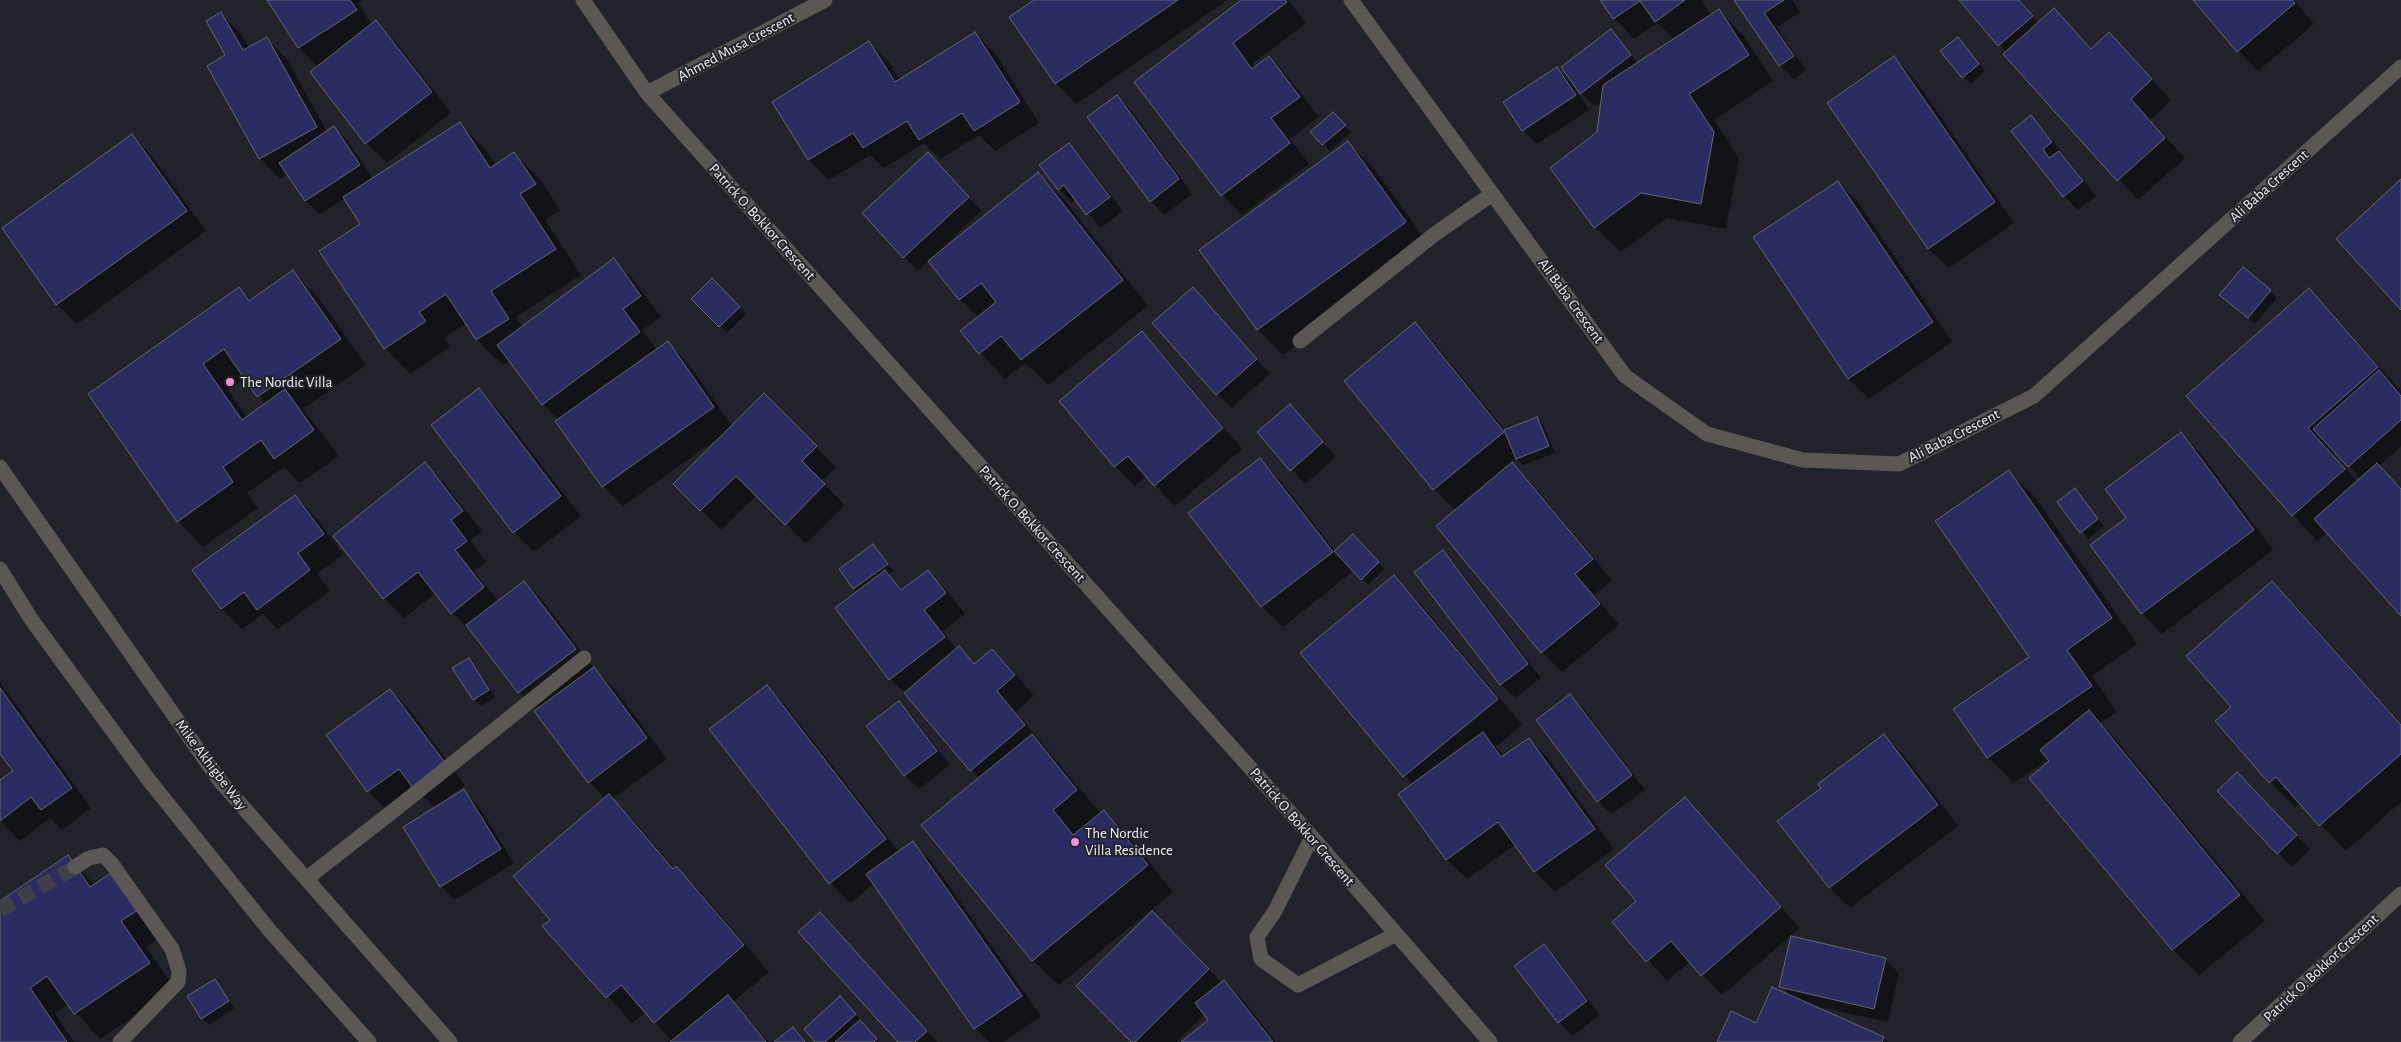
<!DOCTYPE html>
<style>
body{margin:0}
canvas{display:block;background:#22232a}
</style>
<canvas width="2401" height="1042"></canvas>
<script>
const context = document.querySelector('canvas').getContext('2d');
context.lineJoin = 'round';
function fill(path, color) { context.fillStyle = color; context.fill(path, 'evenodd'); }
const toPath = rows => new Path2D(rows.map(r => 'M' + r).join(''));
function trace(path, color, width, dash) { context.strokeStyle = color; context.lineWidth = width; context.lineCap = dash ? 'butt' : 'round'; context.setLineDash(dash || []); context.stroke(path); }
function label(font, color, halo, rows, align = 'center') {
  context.font = font + ' "Alegreya Sans",sans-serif'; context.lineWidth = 4; context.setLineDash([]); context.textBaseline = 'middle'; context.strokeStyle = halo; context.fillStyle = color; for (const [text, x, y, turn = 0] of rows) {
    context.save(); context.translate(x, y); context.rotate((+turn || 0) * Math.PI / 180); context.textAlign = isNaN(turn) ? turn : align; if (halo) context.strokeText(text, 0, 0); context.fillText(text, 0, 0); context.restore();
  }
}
const shadow = toPath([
 [268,0,363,0,358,3,372,25,376,22,396,42,451,113,387,163,366,143,318,67,299,48],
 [1036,0,1228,0,1076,104,1056,83],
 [1243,0,1288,0,1306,23,1252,64,1255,68,1269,58,1289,78,1319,117,1290,139,1309,164,1242,215,1222,195,1136,82],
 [1601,0,1701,0,1711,15,1718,10,1744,36,1773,81,1714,120,1739,158,1726,229,1667,218,1621,252,1595,227,1598,133,1602,101,1595,106,1581,93,1611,31,1638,63,1674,39,1657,23,1634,39,1614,18],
 [1735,0,1792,0,1800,12,1777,27,1806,70,1794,79,1780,66],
 [1961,0,2020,0,2039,23,2054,10,2092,49,2109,34,2171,100,2150,120,2185,158,2138,200,2004,54,2007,53],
 [2195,0,2294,0,2314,24,2258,71,2238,51],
 [221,14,241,34,249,48,267,39,287,59,327,132,334,128,348,141,373,179,460,124,485,149,496,165,514,154,540,179,560,210,545,220,581,275,516,317,523,328,613,260,634,280,661,317,642,330,657,350,668,343,688,363,732,426,764,395,836,467,821,481,845,505,806,544,757,495,721,530,675,484,717,439,623,506,603,486,558,420,543,404,510,360,503,365,477,340,467,323,444,338,450,347,410,374,385,348,362,224,345,198,320,214,306,201,288,174,280,179,260,158,227,56],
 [975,33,995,53,1039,123,995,151,979,135,940,159,924,143,884,168,870,155,829,180,809,160,773,102,869,42,889,62,900,80],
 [1964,45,1985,71,1970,84,1942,51],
 [1894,58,1914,78,2014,223,1949,268,1928,248],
 [1557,68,1571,82,1589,110,1537,144,1523,130,1505,103],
 [1117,96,1131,110,1192,194,1164,215,1151,201],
 [1333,113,1351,132,1330,151,1312,132],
 [2031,117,2045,131,2096,196,2078,210,2064,196,2013,132],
 [132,135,152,156,206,231,77,324,57,304],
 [1348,143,1374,168,1431,248,1283,355,1258,330,1201,250],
 [1069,144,1082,158,1123,211,1101,228,1076,199,1072,203,1059,189],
 [941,167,981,211,940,250,942,251,1038,174,1064,199,1148,306,1048,385,1025,363,1005,379,980,353,979,318,960,299,929,260,918,271,864,213],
 [1838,182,1858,202,1952,342,1869,399,1849,379],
 [2243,269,2277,298,2255,324,2228,301],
 [293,272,318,297,366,365,303,409,339,456,300,483,284,467,247,493,258,508,203,547,178,521,89,395,239,289,251,301],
 [245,378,266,404,247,418,228,390],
 [712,280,746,314,727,333,693,299],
 [2309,290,2334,315,2401,391,2401,446,2379,466,2401,488,2401,614,2328,532,2318,541,2293,515],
 [2336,452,2361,479,2357,482,2333,454],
 [1207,302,1270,374,1231,408,1154,323],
 [1415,324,1435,344,1506,431,1537,418,1544,425,1555,453,1523,465,1516,458,1511,462,1532,484,1612,580,1594,595,1619,625,1562,672,1542,652,1456,511,1434,489,1345,381],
 [1142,333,1162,353,1242,449,1175,506,1147,476,1135,486,1115,466],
 [479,390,499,410,581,516,534,552,514,532],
 [1290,405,1336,457,1305,484,1259,432],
 [2181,434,2201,454,2273,550,2162,634,2142,613,2091,545,2128,518],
 [1260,460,1280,480,1335,551,1353,535,1385,569,1368,585,1348,563,1346,565,1352,572,1283,627,1262,607,1190,514],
 [425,464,445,484,482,531,470,541,486,562,474,571,499,602,524,582,544,602,595,670,614,688,667,759,612,799,635,822,675,869,676,868,702,893,769,972,733,1002,769,1042,672,1042,646,1012,632,1023,544,926,552,920,606,799,589,782,537,710,519,692,473,632,452,613,436,593,404,618,384,598,334,536],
 [2009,472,2035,497,2137,644,2092,676,2117,712,2100,723,2114,737,2265,921,2199,975,2173,950,2031,778,2051,762,2049,759,2014,783,1988,758,1955,710,2031,658],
 [2075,490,2104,526,2088,539,2059,502],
 [295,496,315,516,343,554,317,574,330,591,278,629,263,614,242,629,222,609,194,571],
 [873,546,894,571,888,575,904,590,928,572,948,592,965,614,943,631,957,650,959,648,975,664,992,650,1012,670,1034,696,1016,712,1101,814,1103,812,1129,837,1173,892,1059,985,1033,960,980,779,911,699,890,679,858,592,840,569],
 [1443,552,1457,566,1541,678,1515,698,1501,684],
 [1394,576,1419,602,1522,725,1496,747,1505,756,1529,739,1549,759,1614,849,1555,892,1535,872,1516,844,1467,879,1446,859,1413,785,1302,653],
 [2272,583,2298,608,2401,724,2401,802,2346,851,2300,803,2295,807,2270,782,2232,707],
 [468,660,495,697,481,706,474,699],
 [0,682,91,808,62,830,50,818,20,841,0,821,0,782,14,771,0,752],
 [767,686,787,707,899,852,913,842,933,863,1041,1016,1004,1042,989,1042,975,1028,874,884,850,903,830,883],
 [390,690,410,710,465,785,447,798,448,800,463,790,477,804,514,863,455,900,441,886,435,808,417,790,388,811,368,791],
 [1570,695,1584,709,1645,790,1612,814,1598,801],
 [899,703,913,717,950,765,919,789,905,775,868,727],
 [1884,735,1904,755,1958,826,1850,908,1830,888,1779,821,1823,788],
 [2250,787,2310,849,2292,867,2219,791],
 [1685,798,1800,928,1722,995,1690,962,1667,981,1614,923,1638,901],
 [68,857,95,885,113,873,164,935,146,947,175,989,100,1039,68,1004,55,1014,74,1042,0,1042,0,902],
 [833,928,937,1042,900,1042],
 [1172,932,1222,983,1224,981,1244,1001,1276,1042,1183,1042,1210,1021,1205,1014,1176,1042,1133,1042],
 [1544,946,1557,960,1600,1015,1573,1036,1559,1022,1516,967],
 [1885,959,1899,973,1888,1022,1810,1005,1884,1038,1888,1042,1719,1042,1756,1024,1791,996,1781,986],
 [215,980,235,1008,209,1025,202,1018],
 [847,1005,862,1021,860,1022,879,1042,817,1042]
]);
const building = toPath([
 [267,0,350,0,357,10,298,48,267,0],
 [1034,0,1178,0,1055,84,1009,17,1034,0],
 [1241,0,1285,0,1287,2,1233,43,1252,69,1269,56,1300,97,1271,118,1290,143,1221,196,1134,82,1241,0],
 [1600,0,1685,0,1655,22,1640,1,1613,19,1600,0],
 [1734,0,1784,0,1764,13,1794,56,1779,66,1734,0],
 [1959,0,2019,0,2033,16,1998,46,1959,0],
 [2193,0,2292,0,2295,3,2237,52,2193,0],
 [2054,8,2091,49,2109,32,2152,79,2131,99,2165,138,2117,181,2003,54,2054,8],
 [1719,9,1749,55,1689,94,1714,132,1701,204,1641,193,1594,228,1550,168,1597,132,1603,85,1719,9],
 [221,12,243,50,267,37,317,127,259,159,207,66,225,55,206,21,221,12],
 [376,20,432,92,365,144,310,72,376,20],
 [1611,29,1631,55,1580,94,1561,67,1611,29],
 [975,32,1020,102,974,131,962,113,919,140,907,121,863,148,853,133,808,160,772,102,869,41,895,82,975,32],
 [1958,37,1979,64,1962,78,1940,51,1958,37],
 [1894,56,1995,202,1928,249,1827,103,1894,56],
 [1557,67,1576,95,1522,131,1503,102,1557,67],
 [1117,95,1179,179,1150,202,1087,117,1117,95],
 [1333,112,1346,125,1322,145,1310,132,1333,112],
 [2031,115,2052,142,2043,149,2049,158,2059,151,2083,181,2063,197,2011,131,2031,115],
 [460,122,490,168,514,152,536,184,520,194,556,249,491,291,509,319,476,340,446,294,419,312,426,321,384,349,319,251,360,224,343,197,460,122],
 [334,126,360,165,305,201,279,163,334,126],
 [132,134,187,211,56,305,2,228,132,134],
 [1348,141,1406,222,1257,330,1199,250,1348,141],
 [1069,143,1110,197,1086,215,1064,185,1058,190,1039,165,1069,143],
 [928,152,969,197,903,258,862,213,928,152],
 [1038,172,1123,280,1021,360,1001,336,979,354,960,331,996,302,981,283,959,300,928,261,1038,172],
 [2401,179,2401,310,2336,239,2401,179],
 [1838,181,1933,322,1848,379,1753,237,1838,181],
 [614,258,641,296,623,309,640,332,542,405,497,345,614,258],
 [2243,267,2271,290,2248,318,2219,295,2243,267],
 [293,270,341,339,257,397,224,349,203,364,242,420,285,389,314,430,274,459,261,440,223,467,233,482,177,522,88,394,239,287,249,301,293,270],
 [712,278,740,307,719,327,691,299,712,278],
 [1193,287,1257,359,1216,395,1152,323,1193,287],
 [2309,288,2378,367,2308,428,2345,469,2292,516,2186,396,2309,288],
 [1415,322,1504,432,1433,490,1344,381,1415,322],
 [1142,331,1223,428,1154,486,1128,456,1114,467,1059,401,1142,331],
 [668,341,714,407,602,487,555,421,668,341],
 [2379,370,2401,396,2401,420,2348,467,2313,429,2379,370],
 [479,388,561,496,513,533,431,425,479,388],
 [764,393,817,446,802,461,825,484,785,525,736,476,700,511,673,484,764,393],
 [1290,404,1323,442,1290,471,1257,432,1290,404],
 [1537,417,1549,446,1516,459,1504,430,1537,417],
 [2181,432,2254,530,2141,614,2090,545,2126,518,2105,489,2181,432],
 [1260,458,1333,552,1261,607,1188,513,1260,458],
 [425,462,463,511,451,520,467,541,455,550,484,587,451,614,418,572,383,599,333,536,425,462],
 [1512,462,1593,559,1575,574,1600,604,1541,653,1436,526,1512,462],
 [2377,463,2401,489,2401,616,2314,519,2377,463],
 [2009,470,2112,618,2067,650,2092,686,1987,758,1953,709,2029,657,1935,521,2009,470],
 [2075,488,2098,519,2080,533,2057,502,2075,488],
 [295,495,324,534,298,553,310,570,257,610,244,592,221,609,192,570,295,495],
 [1353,534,1379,562,1361,580,1334,551,1353,534],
 [873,544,888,564,853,589,839,569,873,544],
 [1443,550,1528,664,1500,685,1414,572,1443,550],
 [885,570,901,590,928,570,946,593,924,610,945,637,889,680,835,608,885,570],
 [1394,575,1498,699,1403,777,1300,653,1394,575],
 [524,581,576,649,518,693,466,625,524,581],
 [2272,581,2401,725,2401,754,2319,826,2276,777,2269,783,2215,721,2231,707,2186,656,2272,581],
 [959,646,974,664,992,649,1015,675,997,691,1025,725,970,771,904,693,959,646],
 [469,658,489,690,473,700,452,668,469,658],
 [594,667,647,738,588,783,534,711,594,667],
 [767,685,886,839,829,884,709,729,767,685],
 [0,688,72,788,41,810,31,797,0,821,0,780,13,771,0,754,0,688],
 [390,689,446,764,413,788,399,769,367,792,326,735,390,689],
 [1570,694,1632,775,1597,802,1536,720,1570,694],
 [899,701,937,751,904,776,866,726,899,701],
 [2089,710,2240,895,2172,950,2029,778,2049,761,2040,750,2089,710],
 [1483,732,1501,757,1529,738,1595,829,1534,872,1498,822,1446,860,1398,794,1483,732],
 [1032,734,1077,790,1053,810,1073,835,1104,810,1148,865,1032,961,921,825,1032,734],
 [1884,734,1938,805,1829,888,1777,821,1821,788,1818,784,1884,734],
 [2237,772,2297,835,2277,854,2217,791,2237,772],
 [464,789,501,849,440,887,403,827,464,789],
 [609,794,673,869,676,866,744,945,654,1023,621,985,606,998,542,926,550,920,513,876,609,794],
 [1685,797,1781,907,1701,976,1671,941,1646,962,1612,922,1636,901,1605,865,1685,797],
 [913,841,1022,996,974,1029,866,874,913,841],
 [68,855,90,887,114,871,139,909,121,921,150,963,74,1014,47,976,30,988,67,1042,0,1042,0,901,68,855],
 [1152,911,1209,969,1135,1042,1131,1042,1076,986,1152,911],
 [820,912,927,1031,915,1042,898,1042,798,932,820,912],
 [1791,936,1886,958,1874,1009,1779,987,1791,936],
 [1544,944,1587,1001,1558,1023,1514,966,1544,944],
 [215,979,229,1001,201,1019,187,996,215,979],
 [1224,980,1273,1042,1181,1042,1208,1020,1195,1003,1224,980],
 [1772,987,1884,1037,1882,1042,1717,1042,1731,1011,1756,1023,1772,987],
 [728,995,766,1042,670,1042,728,995],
 [840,996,856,1014,825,1042,815,1042,804,1029,840,996],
 [860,1020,877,1039,874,1042,835,1042,860,1020],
 [793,1027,805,1042,774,1042,793,1027]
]);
const minorTunnel = toPath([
 [0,910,75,867]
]);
const minor = toPath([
 [583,0,647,93,1312,837,1490,1042],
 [1351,0,1625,376,1707,434,1803,460,1899,464,2034,396,2401,67],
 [647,93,825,0],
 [1300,341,1435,234,1492,194],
 [0,467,220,781,450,1042],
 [0,569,31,619,148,779,270,931,369,1042],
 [1312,837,1275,911,1257,937,1261,959,1298,985,1396,934],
 [75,867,89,858,103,855,112,864,172,949,179,971,178,982,120,1042],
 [306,879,402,804,584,658],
 [2240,1042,2401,894]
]);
const markers = [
 [230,382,5,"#f391d5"],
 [1075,842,5,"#f391d5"]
];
const streetNames = [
 ["Ahmed Musa Crescent",736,47,-28],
 ["Ali Baba Crescent",2269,186,-42],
 ["Patrick O. Bokkor Crescent",762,222,48],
 ["Ali Baba Crescent",1571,301,54],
 ["Ali Baba Crescent",1954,436,-27],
 ["Patrick O. Bokkor Crescent",1032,524,48],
 ["Mike Akhigbe Way",211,765,53],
 ["Patrick O. Bokkor Crescent",1302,827,49],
 ["Patrick O. Bokkor Crescent",2321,968,-43]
];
const poiNames = [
 ["The Nordic Villa",240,382],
 ["The Nordic",1085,833],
 ["Villa Residence",1085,850]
];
fill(shadow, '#0007');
fill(building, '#2a2c62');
trace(building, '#676871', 1);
trace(minorTunnel, '#414249', 15, [15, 8]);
trace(minor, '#5a5754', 15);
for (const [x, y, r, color] of markers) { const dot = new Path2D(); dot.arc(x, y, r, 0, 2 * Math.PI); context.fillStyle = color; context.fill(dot); trace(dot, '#22232a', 2); }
label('15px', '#f1f2f7', '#22232a', streetNames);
label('15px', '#f1f2f7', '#22232a', poiNames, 'left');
</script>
